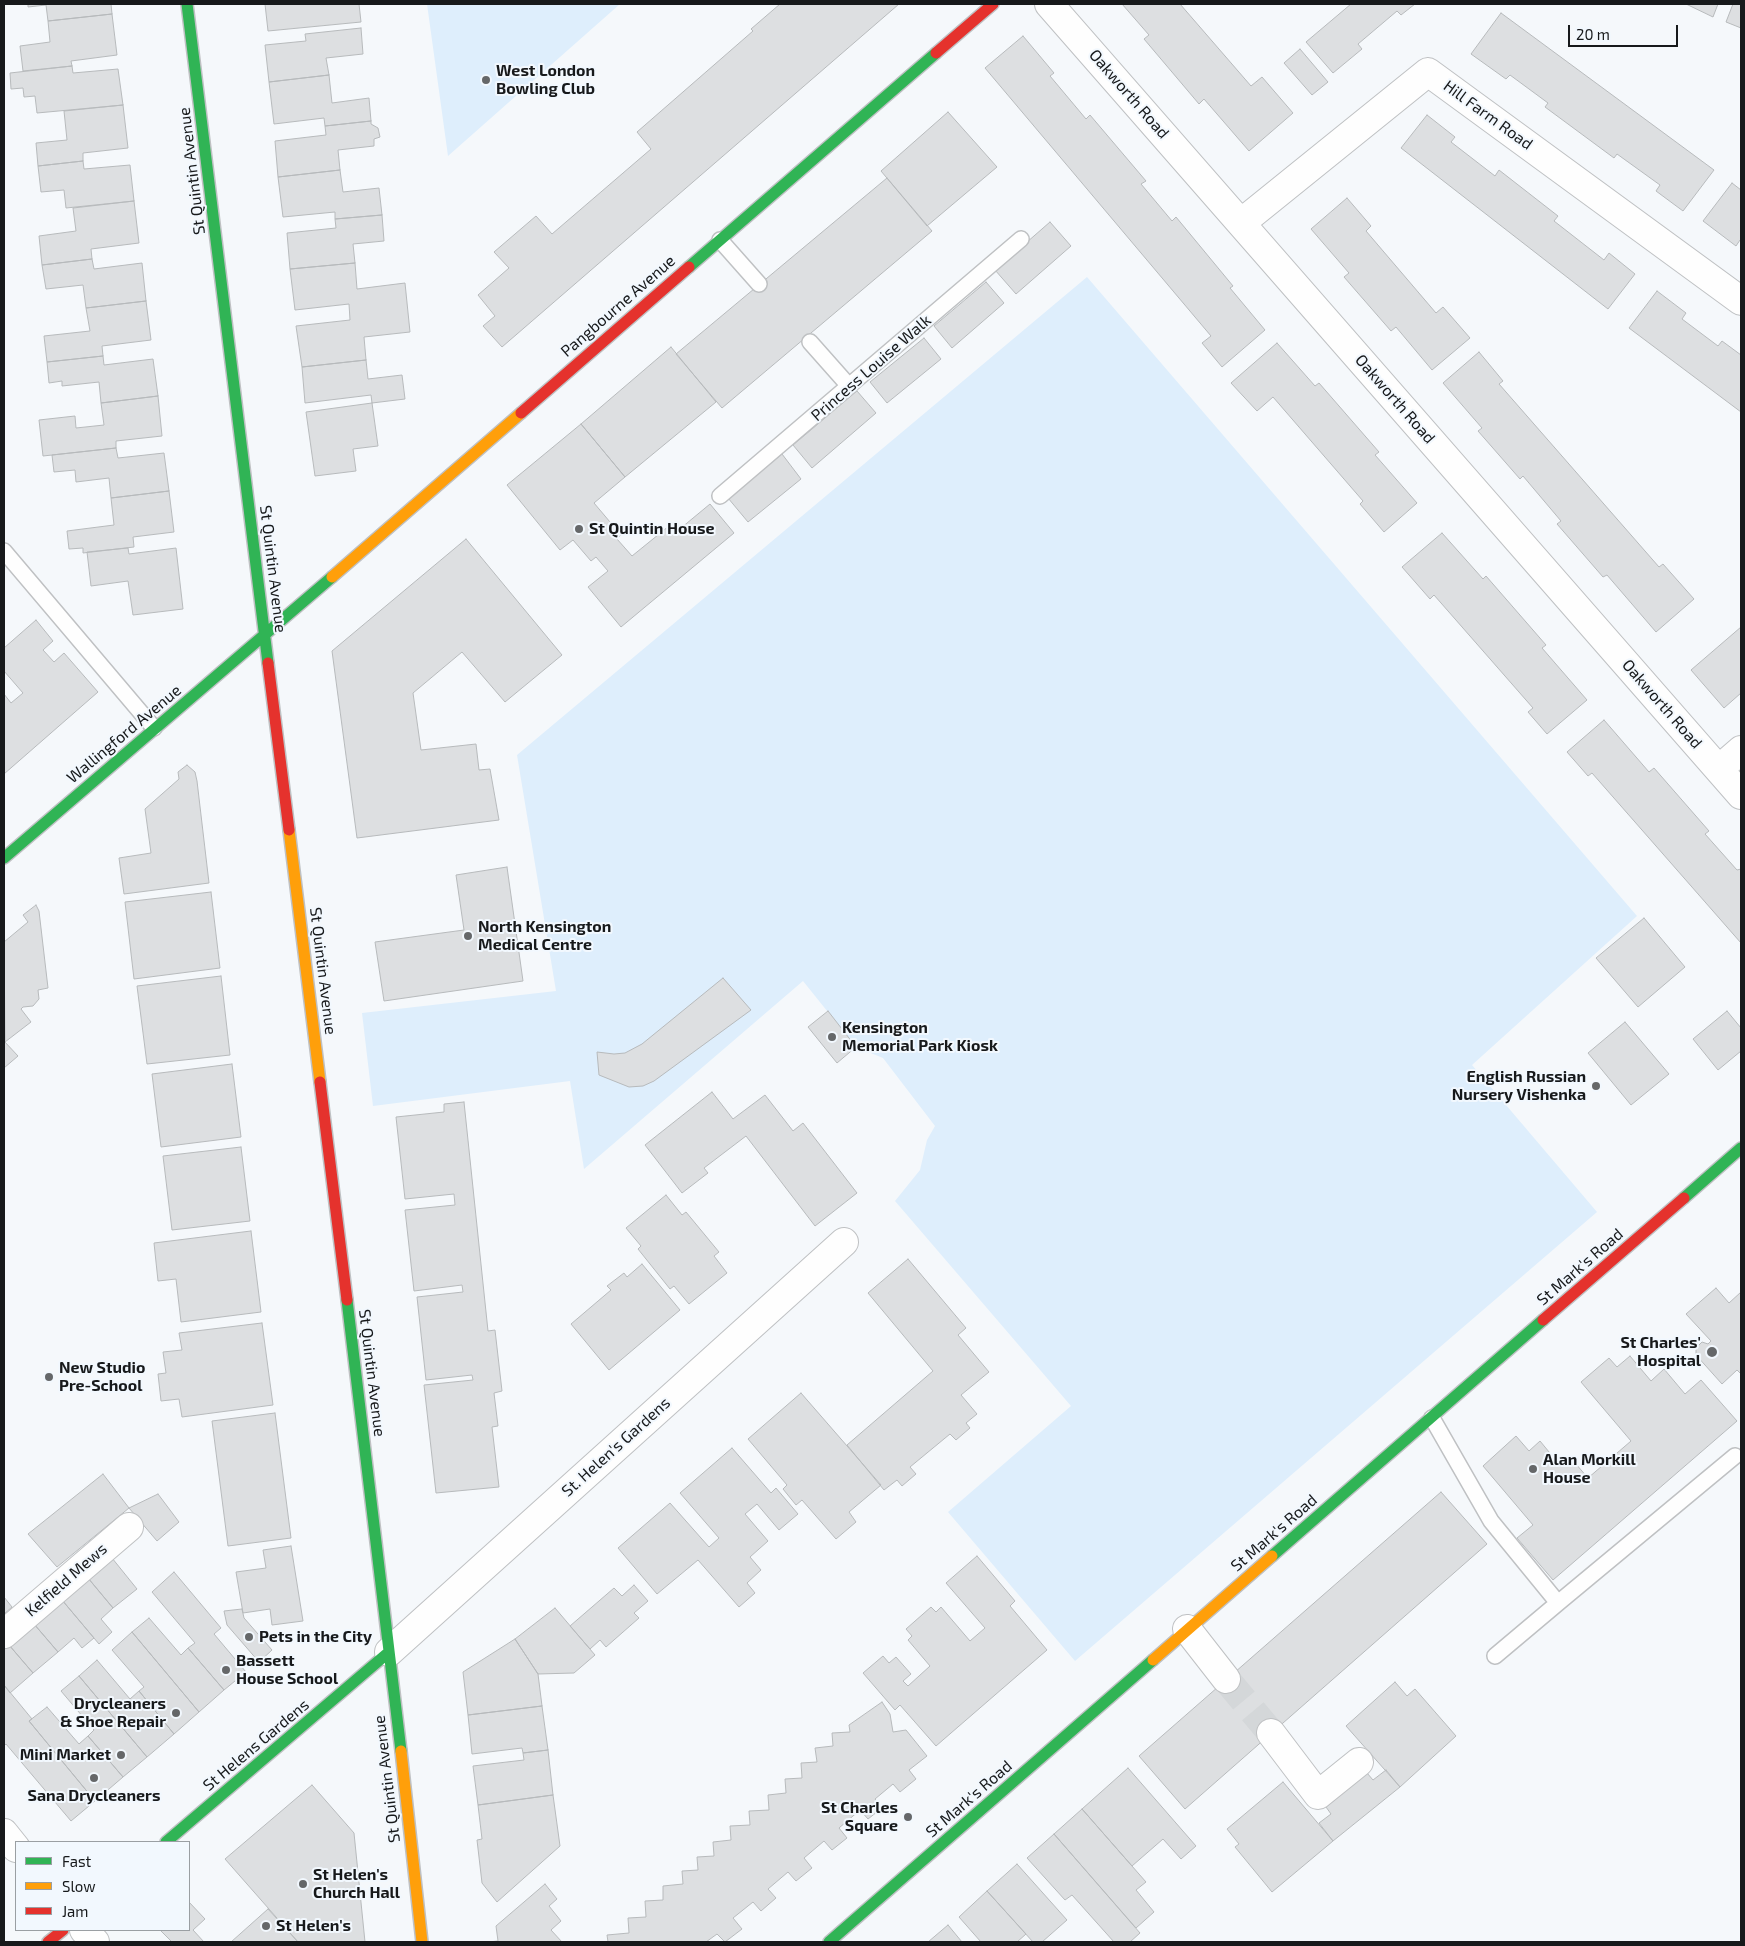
<!DOCTYPE html>
<style>
body{margin:0}
#map{position:relative;width:1745px;height:1946px;overflow:hidden;background:#f5f8fb;font-family:"Exo 2",sans-serif}
canvas{display:block}
.frame{position:absolute;inset:0;border:5px solid #17191b;pointer-events:none}
.legend{position:absolute;left:15px;top:1841px;width:175px;height:90px;box-sizing:border-box;background:#f2f8fe;border:1px solid #9a9fa3;margin:0;padding:6px 9px;list-style:none;font-size:15px;color:#17191b}
.legend li{display:flex;align-items:center;gap:10px;height:25px}
.legend b{width:25px;border:1px solid #9a9fa3}
.scale{position:absolute;left:1568px;top:25px;width:110px;height:22px;box-sizing:border-box;border:2px solid #17191b;border-top:0;padding-left:6px;font-size:15px;line-height:18px;white-space:nowrap;color:#17191b;-webkit-text-stroke:4px #f2f8fe;paint-order:stroke}
</style>
<div id="map">
<canvas width="1745" height="1946"></canvas>
<div class="frame"></div>
<ul class="legend">
<li><b style="height:6px;background:#30b455"></b>Fast</li>
<li><b style="height:6px;background:#ff9f0a"></b>Slow</li>
<li><b style="height:6px;background:#e5322d"></b>Jam</li>
</ul>
<div class="scale">20 m</div>
</div>
<script>
const context = document.querySelector('canvas').getContext('2d');
context.lineJoin = 'round';
function fill(path, color) { context.fillStyle = color; context.fill(path, 'evenodd'); }
const toPath = rows => new Path2D(rows.map(r => 'M' + r).join(''));
function trace(path, color, width, dash) { context.strokeStyle = color; context.lineWidth = width; context.lineCap = dash ? 'butt' : 'round'; context.setLineDash(dash || []); context.stroke(path); }
function label(font, color, halo, rows, align = 'center') {
  context.font = font + ' "Exo 2",sans-serif'; context.lineWidth = 4; context.setLineDash([]); context.textBaseline = 'middle'; context.strokeStyle = halo; context.fillStyle = color; for (const [text, x, y, turn = 0] of rows) {
    context.save(); context.translate(x, y); context.rotate((+turn || 0) * Math.PI / 180); context.textAlign = isNaN(turn) ? turn : align; if (halo) context.strokeText(text, 0, 0); context.fillText(text, 0, 0); context.restore();
  }
}
const green = toPath([
 [427,4,620,4,448,156],
 [1087,277,1637,916,1472,1065,1597,1212,1075,1661,948,1512,1071,1406,895,1201,920,1170,927,1140,935,1126,883,1058,856,1047,803,981,584,1169,570,1081,373,1106,362,1013,556,991,517,755]
]);
const building = toPath([
 [28,4,111,4,112,14,48,21,46,5,28,7,28,4],
 [265,4,359,4,361,22,268,31,265,4],
 [780,4,899,4,502,347,483,326,495,316,478,295,509,268,494,252,536,216,552,234,651,149,637,132,753,31,751,29,780,4],
 [1122,4,1180,4,1251,86,1262,77,1293,113,1249,151,1204,99,1199,104,1144,39,1149,35,1122,4],
 [1351,4,1415,4,1401,15,1397,11,1358,44,1362,49,1333,73,1306,42,1351,4],
 [1686,4,1718,4,1713,17,1686,4],
 [1733,4,1741,4,1741,28,1726,22,1733,4],
 [1501,13,1714,170,1683,211,1656,191,1660,185,1617,154,1614,158,1545,107,1548,103,1510,75,1506,79,1471,54,1501,13],
 [112,14,117,55,71,61,72,66,23,71,20,46,50,42,48,21,112,14],
 [361,28,363,54,326,58,329,75,269,82,265,45,306,41,305,34,361,28],
 [1023,36,1054,73,1050,76,1086,119,1090,115,1146,181,1141,184,1172,221,1176,217,1233,286,1230,288,1265,330,1222,367,1202,343,1211,336,985,68,1023,36],
 [1300,49,1328,82,1312,95,1284,63,1300,49],
 [72,66,73,73,118,69,123,105,37,113,35,96,24,97,23,88,11,89,10,73,72,66],
 [329,75,332,103,369,98,371,121,325,126,324,118,274,124,269,82,329,75],
 [123,105,128,148,83,153,83,161,38,166,36,143,67,140,64,111,123,105],
 [948,112,997,167,927,226,881,171,948,112],
 [1427,115,1455,137,1451,142,1495,176,1499,170,1558,216,1554,221,1604,260,1609,253,1635,274,1608,309,1401,148,1427,115],
 [371,121,371,124,378,128,380,137,374,139,374,146,338,150,340,170,278,177,275,141,326,135,325,126,371,121],
 [83,161,84,169,130,165,134,201,66,208,64,190,41,192,38,166,83,161],
 [340,170,343,192,379,188,382,215,335,219,335,212,283,217,278,177,340,170],
 [887,178,932,231,722,408,676,354,887,178],
 [1732,183,1741,190,1741,241,1740,240,1736,246,1703,221,1732,183],
 [1347,198,1371,226,1366,231,1436,313,1443,307,1470,338,1432,370,1396,327,1391,331,1344,277,1349,273,1311,229,1347,198],
 [134,201,139,243,91,249,92,259,42,265,39,236,76,231,73,208,134,201],
 [382,215,384,241,353,244,355,263,290,269,287,233,336,228,335,219,382,215],
 [1050,222,1071,246,1016,294,995,270,1050,222],
 [92,259,94,269,142,263,146,301,86,308,83,285,46,289,42,265,92,259],
 [355,263,357,289,405,283,410,332,364,337,366,360,302,367,296,326,350,320,349,304,295,310,290,269,355,263],
 [986,282,1004,303,952,348,934,326,986,282],
 [1657,291,1686,313,1682,319,1718,346,1722,341,1741,355,1741,412,1629,328,1657,291],
 [146,301,151,340,102,346,103,356,47,362,44,336,90,331,86,308,146,301],
 [924,338,941,359,887,403,870,382,924,338],
 [1277,343,1315,386,1319,383,1379,452,1375,455,1417,503,1384,532,1360,504,1363,501,1273,397,1257,411,1231,383,1277,343],
 [671,347,716,402,625,477,581,424,671,347],
 [1479,352,1503,381,1499,384,1659,567,1663,564,1694,599,1656,632,1607,575,1603,577,1557,524,1561,521,1523,476,1520,479,1478,431,1482,428,1443,383,1479,352],
 [103,356,104,365,153,359,158,396,101,403,99,382,62,386,62,381,49,383,47,362,103,356],
 [366,360,368,379,402,375,405,399,372,403,371,395,305,403,302,367,366,360],
 [857,391,876,413,812,468,793,445,857,391],
 [158,396,162,436,116,441,116,448,43,456,39,420,75,416,76,428,104,425,101,403,158,396],
 [372,403,378,446,353,449,356,471,315,476,306,412,372,403],
 [581,424,625,477,594,503,621,535,617,539,632,556,669,526,675,533,710,504,734,533,621,627,588,587,608,571,596,557,591,561,573,540,560,550,507,485,581,424],
 [116,448,118,458,164,453,169,491,111,498,109,478,76,482,75,470,54,472,52,455,116,448],
 [782,454,801,479,748,522,728,498,782,454],
 [169,491,174,532,133,537,134,547,83,553,83,548,69,549,67,531,114,525,111,498,169,491],
 [1442,533,1483,579,1486,576,1546,645,1542,648,1587,700,1547,734,1528,712,1533,708,1434,595,1430,599,1402,567,1442,533],
 [466,539,562,655,505,702,462,652,413,693,421,750,476,744,479,770,490,769,499,820,357,838,332,651,466,539],
 [128,548,129,554,176,548,183,609,133,615,128,581,91,586,87,552,128,548],
 [36,620,53,641,43,650,54,662,64,653,98,692,4,774,4,694,11,703,23,693,4,671,4,648,36,620],
 [1741,627,1741,693,1724,708,1691,670,1741,627],
 [1604,720,1649,772,1654,768,1709,831,1705,834,1737,870,1741,869,1741,943,1592,773,1588,776,1567,752,1604,720],
 [187,765,195,772,197,781,209,883,124,894,119,858,151,853,145,809,179,779,178,772,187,765],
 [507,867,523,981,384,1001,375,942,464,930,456,875,507,867],
 [211,892,220,968,134,979,125,902,211,892],
 [36,905,39,911,48,988,38,990,39,999,33,1006,23,1007,21,1009,31,1022,5,1042,4,942,28,922,23,915,36,905],
 [1644,918,1685,967,1638,1007,1596,958,1644,918],
 [221,976,230,1055,147,1064,137,986,221,976],
 [723,978,751,1010,654,1081,643,1086,629,1087,599,1075,597,1052,614,1054,625,1053,642,1044,723,978],
 [828,1011,856,1047,837,1063,808,1027,828,1011],
 [1727,1011,1741,1028,1741,1051,1718,1070,1693,1039,1727,1011],
 [1625,1022,1669,1074,1631,1105,1588,1053,1625,1022],
 [4,1041,18,1056,4,1068,4,1041],
 [232,1064,241,1137,161,1147,152,1074,232,1064],
 [712,1092,733,1119,765,1095,793,1131,803,1123,857,1193,815,1226,746,1136,704,1168,708,1173,682,1193,645,1145,712,1092],
 [464,1102,488,1331,495,1330,502,1391,494,1393,498,1426,492,1427,499,1487,436,1493,424,1385,473,1380,472,1375,426,1380,417,1297,463,1292,462,1285,414,1291,405,1210,455,1205,454,1194,405,1199,396,1117,444,1112,444,1104,464,1102],
 [241,1147,250,1221,172,1230,163,1156,241,1147],
 [666,1195,682,1215,686,1212,719,1252,714,1256,727,1273,689,1304,674,1286,670,1289,638,1249,641,1246,626,1228,666,1195],
 [251,1231,261,1312,181,1322,176,1279,158,1281,154,1243,251,1231],
 [908,1259,966,1328,958,1335,989,1372,961,1395,977,1414,966,1423,970,1428,956,1440,950,1434,910,1467,916,1474,902,1486,897,1480,884,1490,847,1445,933,1371,868,1293,908,1259],
 [642,1264,680,1310,609,1370,571,1324,611,1290,607,1286,624,1273,627,1277,642,1264],
 [1716,1288,1729,1303,1741,1292,1741,1374,1737,1370,1722,1384,1696,1355,1696,1348,1702,1342,1708,1344,1711,1341,1686,1314,1716,1288],
 [262,1323,273,1405,182,1417,179,1399,161,1401,158,1374,166,1373,163,1352,182,1350,179,1333,262,1323],
 [1630,1356,1651,1381,1664,1369,1685,1394,1701,1380,1737,1421,1553,1580,1517,1538,1533,1525,1483,1466,1516,1436,1529,1451,1540,1441,1559,1464,1569,1456,1588,1478,1631,1441,1581,1382,1609,1358,1617,1367,1630,1356],
 [801,1393,881,1485,849,1512,856,1522,836,1539,802,1500,796,1505,783,1489,787,1485,748,1439,801,1393],
 [275,1413,291,1538,228,1546,212,1421,275,1413],
 [732,1448,771,1493,776,1488,798,1514,779,1530,757,1504,745,1514,768,1541,750,1557,761,1570,747,1583,755,1593,739,1607,698,1560,657,1594,618,1548,670,1503,709,1547,719,1538,680,1493,732,1448],
 [103,1474,129,1508,57,1567,28,1534,103,1474],
 [1441,1492,1487,1544,1185,1809,1139,1756,1441,1492],
 [158,1494,179,1522,157,1541,129,1508,158,1494],
 [291,1546,303,1621,272,1625,270,1609,243,1613,236,1572,266,1568,263,1550,291,1546],
 [977,1556,1015,1601,1010,1606,1047,1650,936,1746,900,1705,895,1710,863,1673,883,1656,889,1663,896,1657,911,1674,903,1681,908,1686,930,1666,908,1640,912,1636,906,1629,931,1607,936,1612,941,1607,970,1641,985,1628,946,1583,977,1556],
 [112,1558,137,1589,113,1608,88,1578,112,1558],
 [174,1572,221,1628,214,1634,246,1672,224,1690,188,1648,195,1643,152,1592,174,1572],
 [88,1578,113,1608,101,1619,112,1632,99,1644,62,1600,88,1578],
 [634,1585,648,1601,634,1613,639,1618,606,1647,600,1640,590,1649,570,1626,614,1588,622,1596,634,1585],
 [4,1597,12,1607,4,1614,4,1597],
 [62,1600,94,1638,82,1648,74,1638,58,1652,34,1624,62,1600],
 [555,1608,595,1655,574,1673,538,1674,515,1639,555,1608],
 [242,1609,244,1618,272,1650,259,1662,227,1625,224,1611,242,1609],
 [149,1618,181,1655,188,1648,224,1690,199,1712,132,1632,149,1618],
 [34,1624,58,1652,33,1673,9,1645,34,1624],
 [132,1632,199,1712,174,1734,139,1691,144,1687,112,1650,132,1632],
 [515,1639,538,1674,542,1706,468,1715,463,1672,515,1639],
 [9,1645,33,1673,10,1693,4,1685,4,1650,9,1645],
 [97,1660,130,1699,139,1691,174,1734,147,1757,79,1676,97,1660],
 [79,1676,147,1757,123,1777,88,1736,94,1730,61,1691,79,1676],
 [1395,1682,1407,1696,1415,1689,1456,1736,1400,1787,1346,1726,1395,1682],
 [4,1685,32,1719,29,1721,95,1801,71,1821,6,1744,4,1746,4,1685],
 [882,1702,890,1714,893,1732,906,1730,927,1756,909,1770,916,1779,900,1792,893,1784,875,1799,882,1808,868,1819,860,1810,839,1828,847,1838,832,1850,824,1841,804,1858,812,1868,796,1881,788,1872,768,1889,776,1898,761,1911,753,1902,733,1918,742,1929,725,1942,717,1934,706,1942,608,1942,607,1935,629,1933,628,1918,646,1917,645,1901,663,1900,663,1886,683,1884,682,1871,698,1870,697,1857,714,1856,713,1842,731,1840,730,1826,750,1825,749,1811,769,1810,768,1795,786,1793,785,1779,802,1778,801,1763,817,1762,815,1748,833,1746,832,1733,850,1732,849,1725,882,1702],
 [542,1706,548,1750,523,1753,522,1748,472,1754,468,1715,542,1706],
 [47,1707,79,1744,88,1736,123,1777,95,1801,29,1721,47,1707],
 [548,1750,553,1795,478,1805,473,1766,524,1760,523,1753,548,1750],
 [1128,1768,1196,1846,1181,1859,1163,1839,1132,1866,1082,1809,1128,1768],
 [1386,1770,1400,1787,1333,1841,1319,1823,1331,1814,1326,1807,1367,1773,1373,1780,1386,1770],
 [1283,1782,1333,1841,1272,1892,1235,1847,1239,1844,1227,1829,1283,1782],
 [312,1785,354,1833,365,1942,298,1942,225,1859,312,1785],
 [553,1795,560,1846,497,1902,482,1883,477,1840,482,1839,478,1805,553,1795],
 [1082,1809,1146,1882,1136,1890,1154,1912,1136,1928,1054,1834,1082,1809],
 [1054,1834,1140,1933,1130,1942,1114,1942,1072,1895,1065,1900,1027,1858,1054,1834],
 [1017,1864,1067,1920,1042,1942,1033,1942,987,1891,1017,1864],
 [545,1884,557,1899,549,1906,561,1921,551,1930,562,1942,488,1942,498,1941,496,1926,545,1884],
 [987,1891,1026,1934,1017,1942,981,1942,959,1917,987,1891],
 [189,1902,205,1919,193,1930,204,1942,172,1942,160,1930,189,1930,189,1902],
 [268,1909,298,1942,231,1942,268,1909],
 [948,1925,962,1942,928,1942,948,1925]
]);
const streetTunnel = toPath([
 [1226,1679,1271,1733]
]);
const lane = toPath([
 [720,240,759,284],
 [810,342,849,386],
 [720,496,1021,239],
 [4,551,154,728],
 [1432,1418,1491,1521,1558,1603,1495,1656],
 [1558,1603,1735,1456]
]);
const street = toPath([
 [1049,4,1741,795],
 [1241,223,1428,72,1741,301],
 [1719,769,1741,750],
 [1187,1629,1226,1679],
 [4,1634,129,1527],
 [389,1652,844,1242],
 [1271,1733,1318,1795,1359,1762],
 [4,1833,16,1848],
 [84,1930,95,1942]
]);
const fast = toPath([
 [187,4,268,663],
 [689,267,936,53],
 [4,858,332,577],
 [1684,1198,1741,1148],
 [347,1300,401,1751],
 [1272,1556,1543,1320],
 [166,1842,389,1652],
 [829,1942,1153,1660]
]);
const slow = toPath([
 [332,577,521,413],
 [289,830,320,1082],
 [1153,1660,1272,1556],
 [401,1751,422,1942]
]);
const jam = toPath([
 [936,53,993,4],
 [521,413,689,267],
 [268,663,289,830],
 [320,1082,347,1300],
 [1543,1320,1684,1198],
 [48,1942,63,1930]
]);
const markers = [
 [486,80,5,"#656769"],
 [579,529,5,"#656769"],
 [468,936,5,"#656769"],
 [832,1037,5,"#656769"],
 [1596,1086,5,"#656769"],
 [1712,1352,6,"#656769"],
 [49,1377,5,"#656769"],
 [1533,1469,5,"#656769"],
 [249,1637,5,"#656769"],
 [226,1670,5,"#656769"],
 [176,1713,5,"#656769"],
 [121,1755,5,"#656769"],
 [94,1778,5,"#656769"],
 [908,1817,5,"#656769"],
 [303,1884,5,"#656769"],
 [266,1926,5,"#656769"]
];
const poiNames = [
 ["West London",496,71],
 ["Bowling Club",496,89],
 ["St Quintin House",589,529],
 ["North Kensington",478,927],
 ["Medical Centre",478,945],
 ["Kensington",842,1028],
 ["Memorial Park Kiosk",842,1046],
 ["English Russian",1586,1077,"right"],
 ["Nursery Vishenka",1586,1095,"right"],
 ["St Charles'",1701,1343,"right"],
 ["Hospital",1701,1361,"right"],
 ["New Studio",59,1368],
 ["Pre-School",59,1386],
 ["Alan Morkill",1543,1460],
 ["House",1543,1478],
 ["Pets in the City",259,1637],
 ["Bassett",236,1661],
 ["House School",236,1679],
 ["Drycleaners",166,1704,"right"],
 ["& Shoe Repair",166,1722,"right"],
 ["Mini Market",111,1755,"right"],
 ["Sana Drycleaners",94,1796,"center"],
 ["St Charles",898,1808,"right"],
 ["Square",898,1826,"right"],
 ["St Helen's",313,1875],
 ["Church Hall",313,1893],
 ["St Helen's",276,1926]
];
const streetNames = [
 ["Oakworth Road",1129,94,49],
 ["Hill Farm Road",1488,115,36],
 ["St Quintin Avenue",192,171,-97],
 ["Pangbourne Avenue",618,306,-41],
 ["Princess Louise Walk",871,368,-41],
 ["Oakworth Road",1395,399,49],
 ["St Quintin Avenue",273,569,83],
 ["Oakworth Road",1662,704,49],
 ["Wallingford Avenue",124,734,-40],
 ["St Quintin Avenue",323,971,83],
 ["St Mark's Road",1580,1267,-41],
 ["St Quintin Avenue",372,1373,83],
 ["St. Helen's Gardens",616,1447,-42],
 ["St Mark's Road",1274,1533,-41],
 ["Kelfield Mews",66,1580,-41],
 ["St Helens Gardens",256,1745,-40],
 ["St Quintin Avenue",387,1779,-97],
 ["St Mark's Road",969,1799,-41]
];
fill(green, '#deeefc');
fill(building, '#dddfe1');
trace(building, '#b7babc', 1);
trace(streetTunnel, '#d4d7d9', 28, [28, 14]);
trace(lane, '#bfc1c3', 18);
trace(street, '#bfc1c3', 30);
trace(fast, '#bfc1c3', 14);
trace(slow, '#bfc1c3', 14);
trace(jam, '#bfc1c3', 14);
trace(lane, '#fefefe', 15);
trace(street, '#fefefe', 28);
trace(fast, '#30b455', 11);
trace(slow, '#ff9f0a', 11);
trace(jam, '#e5322d', 11);
for (const [x, y, r, color] of markers) { const dot = new Path2D(); dot.arc(x, y, r, 0, 2 * Math.PI); context.fillStyle = color; context.fill(dot); trace(dot, '#f2f8fe', 2); }
label('bold 16px', '#17191b', '#f2f8fe', poiNames, 'left');
label('16px', '#17191b', '#f2f8fe', streetNames);
</script>
